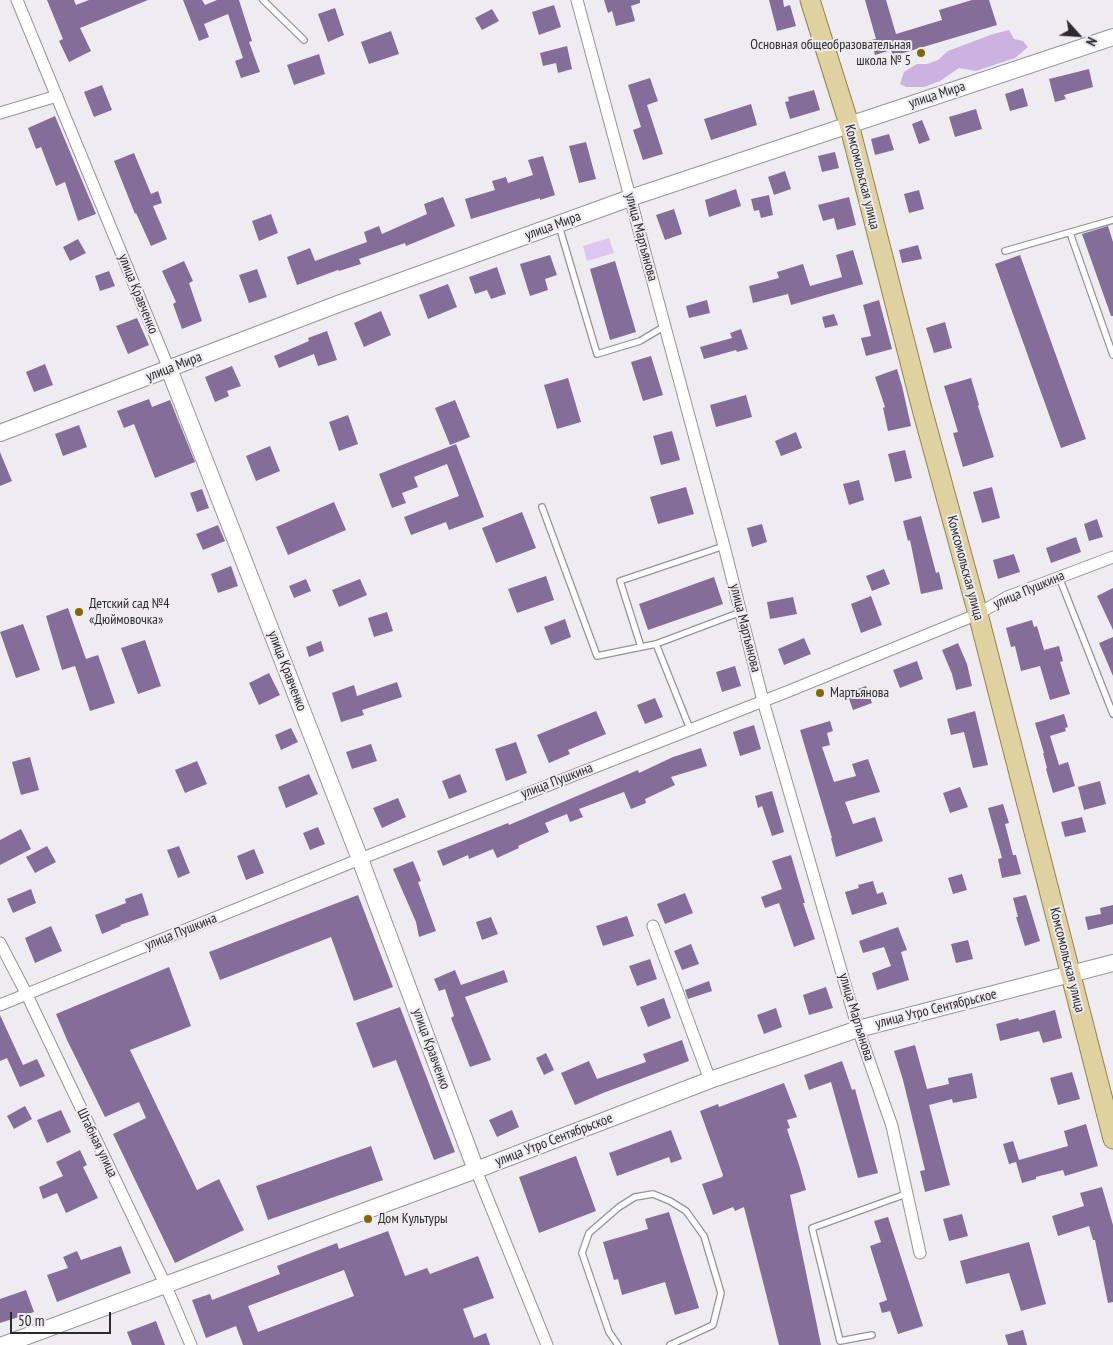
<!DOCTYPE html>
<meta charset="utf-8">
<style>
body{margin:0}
#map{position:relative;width:1113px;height:1345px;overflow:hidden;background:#eeecf0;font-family:"PT Sans Narrow",sans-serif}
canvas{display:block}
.north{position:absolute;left:1053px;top:10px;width:50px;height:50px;-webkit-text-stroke:4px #eeecf0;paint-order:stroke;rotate:116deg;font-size:14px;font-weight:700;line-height:20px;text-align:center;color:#2b2a2c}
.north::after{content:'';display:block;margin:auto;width:18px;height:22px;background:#2b2a2c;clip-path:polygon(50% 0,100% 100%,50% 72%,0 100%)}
.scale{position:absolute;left:10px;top:1312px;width:101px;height:22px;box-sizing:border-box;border:2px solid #2b2a2c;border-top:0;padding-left:6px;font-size:15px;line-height:18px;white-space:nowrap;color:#2b2a2c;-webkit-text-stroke:4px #eeecf0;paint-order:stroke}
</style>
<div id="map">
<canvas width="1113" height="1345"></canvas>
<div class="north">N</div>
<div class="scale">50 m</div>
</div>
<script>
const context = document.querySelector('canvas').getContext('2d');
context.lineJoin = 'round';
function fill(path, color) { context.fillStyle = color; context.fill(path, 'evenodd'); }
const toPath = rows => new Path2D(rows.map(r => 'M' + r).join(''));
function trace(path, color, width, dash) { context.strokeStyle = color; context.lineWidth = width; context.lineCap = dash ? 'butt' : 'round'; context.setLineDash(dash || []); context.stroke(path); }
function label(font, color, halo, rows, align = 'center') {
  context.font = font + ' "PT Sans Narrow",sans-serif'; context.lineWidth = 4; context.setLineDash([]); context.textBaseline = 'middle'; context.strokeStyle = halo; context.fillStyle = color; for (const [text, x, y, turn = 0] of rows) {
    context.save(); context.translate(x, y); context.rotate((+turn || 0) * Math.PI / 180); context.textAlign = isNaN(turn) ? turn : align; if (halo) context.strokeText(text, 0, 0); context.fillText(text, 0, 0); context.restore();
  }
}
const green = toPath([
 [609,238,614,253,587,261,583,246]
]);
const forest = toPath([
 [1009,30,1014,39,1023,41,1028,47,1015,58,976,71,959,68,940,81,924,87,906,87,900,84,904,72,917,64,927,64,938,60,948,51,993,34]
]);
const building = toPath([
 [47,0,74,0,76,5,89,0,148,0,80,28,91,51,69,62,59,41,63,39],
 [183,0,202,0,205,5,217,0,239,0,252,41,249,42,260,72,241,78,235,61,243,58,228,14,204,24,209,37,199,41],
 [604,0,640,0,640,3,631,6,635,21,616,26,612,11,608,13],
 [769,0,783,0,784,7,790,5,796,26,777,31],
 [865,0,886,0,896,34,942,20,939,10,972,0,989,0,997,25,893,56,891,50,875,55,871,40,876,39],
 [554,5,561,27,539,35,532,12],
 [335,8,344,35,328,42,318,14],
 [492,9,499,21,482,30,475,18],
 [391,31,399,54,369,64,361,42],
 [567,46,572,69,558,73,556,63,543,66,540,53],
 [319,54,325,74,294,85,287,65],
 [1089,69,1093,87,1064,95,1066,99,1055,102,1049,79],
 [650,78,658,101,647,105,663,154,643,160,633,130,641,127,628,85],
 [102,85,112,110,94,117,84,92],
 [1023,88,1028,106,1010,111,1005,94],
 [814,90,820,110,790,119,785,102,789,101,788,97],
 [751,104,757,125,711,140,704,119],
 [976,109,982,129,955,137,949,117],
 [55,116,96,214,78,221,65,182,56,186,41,147,36,149,28,128],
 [922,120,930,140,919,144,912,124],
 [889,134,894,150,875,155,871,139],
 [586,142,596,179,579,183,569,146],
 [835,152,839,168,822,172,818,156],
 [134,153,151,194,158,191,162,203,153,206,167,239,151,246,136,213,135,214,114,161],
 [543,156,555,195,540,200,540,198,471,219,465,199,495,190,492,181,506,177,508,183,533,175,528,160],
 [785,171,791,189,774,195,768,177],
 [736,189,741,206,709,217,705,200],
 [919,190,924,209,909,213,904,194],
 [769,195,773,215,761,218,759,210,754,211,751,199],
 [443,197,455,226,406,246,405,243,359,259,361,264,339,271,338,270,297,285,287,257,310,248,315,261,367,242,364,232,379,226,382,234,427,214,424,204],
 [849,197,856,225,837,230,834,218,823,221,818,205],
 [674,209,682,234,665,240,656,215],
 [271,214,278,233,259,241,252,221],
 [1108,226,1113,242,1113,316,1111,316,1082,234],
 [78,239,86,253,70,261,63,247],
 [918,245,922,259,902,263,899,250],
 [853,250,863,284,791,305,788,294,753,303,749,286,779,278,777,272,803,264,810,286,842,277,836,255],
 [550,255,557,275,545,279,548,290,530,296,520,264],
 [1020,255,1086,439,1061,448,995,264],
 [184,261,193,281,189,283,202,321,182,329,173,304,176,302,162,271],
 [615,261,636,332,610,340,590,269],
 [497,267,506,294,491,299,487,290,475,294,469,277],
 [257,269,267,297,249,303,239,275],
 [109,271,115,286,100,291,95,276],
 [448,284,457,307,428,319,419,295],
 [707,300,710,313,689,318,686,306],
 [879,300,892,349,866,356,861,338,871,336,863,305],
 [381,311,391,335,364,347,354,323],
 [834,314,838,325,825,328,822,317],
 [137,318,149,345,128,354,116,326],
 [945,322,952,348,934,353,926,328],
 [741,329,748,349,737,352,736,350,704,359,700,347,732,338,730,333],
 [327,331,337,360,318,366,314,354,279,368,274,356,309,341,308,338],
 [651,356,663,395,643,401,631,362],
 [45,364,53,385,34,392,26,372],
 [232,366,241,386,227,391,229,396,215,402,205,377],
 [897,369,902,386,911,426,888,431,883,408,885,407,875,377],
 [568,378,581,422,557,429,544,385],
 [971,378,979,405,978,406,994,457,963,467,953,433,958,432,944,386],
 [746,395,752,417,716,427,710,405],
 [149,399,152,407,170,400,195,462,155,478,134,424,124,428,117,411],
 [455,400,470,437,450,445,435,408],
 [348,415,358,444,339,451,329,422],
 [79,425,87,447,63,456,55,434],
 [672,431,680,460,661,465,653,436],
 [796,432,802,448,781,456,775,441],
 [456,444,484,517,449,530,446,522,411,535,404,517,459,496,447,464,414,477,418,487,402,493,406,503,392,508,379,474],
 [270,446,280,471,256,481,246,456],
 [905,450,912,478,895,482,888,454],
 [0,452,12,481,0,486],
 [859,480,864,500,849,505,843,484],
 [686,487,694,514,658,524,650,497],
 [992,487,1000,518,982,523,973,492],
 [202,489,209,508,197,512,190,493],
 [334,502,346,530,288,555,276,527],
 [522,512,536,548,496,563,482,528],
 [921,516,936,573,939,572,943,589,921,594,910,540,908,541,903,521],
 [1097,519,1103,537,1089,541,1084,524],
 [762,524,767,542,752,547,747,528],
 [218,525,225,541,203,550,196,534],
 [1076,537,1081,552,1051,563,1046,548],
 [1014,554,1020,572,998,579,993,560],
 [231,566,238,586,218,593,211,574],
 [884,569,890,584,872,591,866,576],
 [546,576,554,600,517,613,508,589],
 [714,577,723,604,648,630,639,604],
 [306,579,311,591,294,598,289,586],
 [360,579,367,595,339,607,332,590],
 [1113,588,1113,630,1097,596],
 [871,596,882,625,861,633,851,604],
 [793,597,797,614,770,619,767,602],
 [68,608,86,659,98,655,115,703,90,711,75,666,62,670,46,616],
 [387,612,393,631,374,637,368,618],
 [565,619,571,637,551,645,544,627],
 [1032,620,1034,627,1037,626,1044,650,1059,646,1063,661,1060,662,1070,694,1050,700,1040,666,1021,671,1015,646,1011,647,1006,628],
 [23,624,40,670,16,678,0,632],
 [1113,637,1113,676,1099,643],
 [804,638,811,654,784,665,778,649],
 [145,640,161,686,138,694,121,648],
 [321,641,324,651,309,657,306,647],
 [958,643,967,664,972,686,956,690,952,674,942,650],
 [917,661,923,679,900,688,893,670],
 [735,666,741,686,722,692,716,672],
 [269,673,280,695,259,705,249,683],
 [397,682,402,697,362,710,364,715,341,722,332,693,354,685,357,696],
 [866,686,872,703,853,710,847,693],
 [655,698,663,717,645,724,637,705],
 [596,711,606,734,568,750,570,754,549,763,537,735],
 [975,711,988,765,973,768,964,732,951,735,947,719],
 [1064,714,1068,727,1065,728,1066,731,1050,736,1059,765,1068,762,1075,786,1053,793,1046,769,1047,768,1043,753,1044,753,1035,723],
 [830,721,833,731,827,733,830,745,822,747,834,782,856,776,852,764,868,759,880,792,845,802,853,824,875,817,883,841,836,857,831,838,832,838,800,730],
 [754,725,761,749,740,756,733,732],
 [291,728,298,742,281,750,275,735],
 [516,742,527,773,506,781,495,749],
 [371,744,377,761,352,769,346,752],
 [701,748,707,766,671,777,675,785,645,799,646,803,631,809,624,792,579,809,583,817,570,822,567,814,545,823,549,832,518,846,519,848,497,858,493,849,469,859,468,855,443,866,437,851,508,823,509,825,638,770,639,773,673,757],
 [30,757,39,790,21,795,12,762],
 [197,761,207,784,185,793,175,770],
 [309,774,318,794,286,808,278,787],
 [460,774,467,792,449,799,442,781],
 [1100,781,1106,804,1084,810,1078,787],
 [960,787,968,807,950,813,943,793],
 [772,791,784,832,772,836,762,806,758,808,755,796],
 [398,798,406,817,382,828,373,808],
 [1003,804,1009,823,1005,824,1013,855,1016,855,1021,874,1002,878,998,859,1002,858,988,808],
 [1082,817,1086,832,1065,837,1061,822],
 [318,827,325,844,310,850,303,833],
 [21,829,31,849,0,865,0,840],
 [47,846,56,862,35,873,26,857],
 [179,846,190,873,178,878,167,850],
 [254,849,264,873,246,880,237,856],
 [791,855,805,903,803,903,815,939,794,947,779,903,765,908,761,897,782,889,772,861],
 [413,861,421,881,418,882,436,931,419,937,416,922,393,869],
 [962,874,967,890,953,894,948,878],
 [873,881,877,894,883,892,887,904,852,915,845,892,859,888,858,885],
 [31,889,36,903,13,913,7,899],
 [142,893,149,915,120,925,121,926,102,934,95,915,126,903,125,899],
 [685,893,693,913,665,924,657,904],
 [358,895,393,987,354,1001,331,937,220,980,209,952],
 [1026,895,1040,941,1025,946,1016,917,1018,917,1013,898],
 [1113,905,1113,924,1088,930,1085,917,1101,914,1100,908],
 [627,916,634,936,603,946,596,926],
 [491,917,498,934,482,940,476,922],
 [51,926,62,951,35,963,25,938],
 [898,927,907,950,901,952,909,980,877,990,872,973,891,966,884,947,863,953,859,941],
 [968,940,973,959,956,963,951,944],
 [691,944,699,964,682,970,674,951],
 [650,959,657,979,637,986,629,966],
 [169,967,191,1026,130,1050,197,1190,219,1179,244,1230,175,1263,113,1134,146,1118,139,1102,105,1117,67,1040,56,1014],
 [455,970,461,985,504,970,508,982,465,997,491,1060,470,1067,451,1018,454,1016,445,989,439,991,434,979],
 [709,981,712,991,688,999,685,990],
 [826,987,833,1008,809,1015,803,995],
 [664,998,671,1018,648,1027,640,1007],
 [400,1007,455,1152,434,1160,396,1060,373,1068,356,1023],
 [776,1008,782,1027,764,1034,757,1015],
 [1055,1010,1062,1038,1043,1043,1039,1031,1000,1041,996,1024,1018,1018,1019,1020],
 [0,1015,23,1065,37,1059,45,1076,20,1087,7,1058,0,1061],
 [682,1040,689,1061,603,1093,575,1105,561,1073,589,1061,597,1079,646,1062,643,1054],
 [915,1045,927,1089,949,1084,948,1078,972,1073,977,1098,953,1103,952,1099,929,1105,950,1185,925,1192,920,1171,925,1170,903,1080,894,1051],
 [546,1053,554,1070,544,1075,536,1058],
 [842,1061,852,1090,855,1089,878,1173,858,1178,831,1082,809,1090,804,1075],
 [1072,1072,1080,1099,1058,1105,1050,1078],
 [784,1083,797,1117,787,1120,790,1128,787,1129,799,1165,806,1190,790,1195,821,1345,779,1345,744,1207,735,1211,733,1207,713,1215,702,1184,722,1177,723,1175,700,1111,718,1104,719,1107],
 [25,1106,32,1119,14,1129,7,1116],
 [61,1110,71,1132,47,1143,37,1120],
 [512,1110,519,1127,497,1137,489,1120],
 [1086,1124,1098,1166,1065,1176,1063,1170,1036,1177,1036,1179,1022,1183,1016,1162,1009,1164,1003,1144,1013,1141,1019,1160,1068,1146,1064,1131],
 [671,1130,682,1159,671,1163,669,1157,617,1176,609,1153],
 [371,1146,383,1180,268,1220,256,1186],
 [80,1150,87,1165,83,1167,98,1198,66,1213,57,1193,43,1199,39,1187,63,1176,56,1162],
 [576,1156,596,1211,539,1233,519,1177],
 [1102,1187,1113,1225,1113,1302,1108,1303,1095,1240,1093,1240,1089,1226,1058,1236,1052,1216,1084,1206,1080,1193],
 [669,1212,699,1308,675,1315,665,1282,622,1295,618,1279,614,1280,603,1242,648,1229,645,1219],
 [962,1214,968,1236,949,1241,943,1219],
 [888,1217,923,1326,898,1334,890,1311,882,1313,879,1303,887,1300,870,1246,881,1242,874,1221],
 [388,1231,405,1276,427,1268,430,1274,478,1256,494,1298,463,1309,474,1338,486,1333,490,1345,243,1345,236,1326,206,1338,192,1300,210,1294,212,1300,280,1274,277,1266,337,1243,339,1249],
 [344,1270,354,1296,258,1332,248,1306],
 [1029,1242,1046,1304,1021,1311,1009,1273,966,1284,960,1261],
 [121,1246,131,1273,57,1302,47,1275,68,1268,63,1257,77,1251,81,1260],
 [26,1290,34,1312,0,1323,0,1299],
 [156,1321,165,1345,132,1345,127,1332],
 [1023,1330,1027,1345,1008,1345,1005,1335]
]);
const lane = toPath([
 [263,0,304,40],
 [559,226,597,354,640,341,665,326],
 [1070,233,1113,355],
 [1005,251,1113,220],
 [542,507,597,656,641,647],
 [724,546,620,581,641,647,656,644,741,612],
 [1059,577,1113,714],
 [656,644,690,729],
 [872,1335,840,1341,812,1228,906,1194],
 [618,1345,609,1332,582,1253,589,1233,619,1207,635,1197,653,1194,670,1201,686,1211,704,1236,721,1293,713,1325,670,1345]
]);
const street = toPath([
 [17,0,169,369],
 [577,0,724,546,763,701,858,1029,892,1126,920,1253],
 [0,113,57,96],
 [653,926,710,1080],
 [0,943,27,995,165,1284,191,1345],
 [0,1005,360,859,789,691,978,614,1007,597,1113,557],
 [476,1170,547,1345]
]);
const secondary = toPath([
 [169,369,360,859,476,1170],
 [0,433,338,304,630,198,1113,37],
 [3,1345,476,1170,710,1080,858,1029,1113,963]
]);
const primary = toPath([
 [810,0,849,124,922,409,978,614,1113,1139]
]);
const markers = [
 [921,53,5,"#826800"],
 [79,612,5,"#826800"],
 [820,693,5,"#826800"],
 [368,1219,5,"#826800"]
];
const poiNames = [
 ["Основная общеобразовательная",911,45,"right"],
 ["школа № 5",911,61,"right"],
 ["Детский сад №4",89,604],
 ["«Дюймовочка»",89,620],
 ["Мартьянова",830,693],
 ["Дом Культуры",378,1219]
];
const streetNames = [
 ["улица Мира",937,95,-18],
 ["Комсомольская улица",862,177,76],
 ["улица Мира",553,226,-20],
 ["улица Мартьянова",641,237,75],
 ["улица Кравченко",138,294,68],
 ["улица Мира",174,367,-21],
 ["Комсомольская улица",965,568,75],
 ["улица Пушкина",1029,590,-23],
 ["улица Мартьянова",745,628,76],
 ["улица Кравченко",287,671,69],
 ["улица Пушкина",557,781,-21],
 ["улица Пушкина",181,932,-22],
 ["Комсомольская улица",1067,960,76],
 ["улица Утро Сентябрьское",936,1009,-14],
 ["улица Мартьянова",856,1017,73],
 ["улица Кравченко",431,1049,70],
 ["улица Утро Сентябрьское",554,1140,-21],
 ["Штабная улица",97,1143,64]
];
fill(green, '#ddc7f1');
fill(forest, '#cbb2e1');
fill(building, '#856d99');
trace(lane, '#949396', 8);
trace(street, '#949396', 13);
trace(secondary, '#949396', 18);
trace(primary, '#94824e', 21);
trace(lane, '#fff', 5.5);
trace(street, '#fff', 11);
trace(secondary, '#fff', 16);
trace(primary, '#e0d1a0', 19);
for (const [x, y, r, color] of markers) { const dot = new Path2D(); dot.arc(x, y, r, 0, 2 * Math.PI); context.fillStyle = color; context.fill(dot); trace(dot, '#eeecf0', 2); }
label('14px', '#2b2a2c', '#eeecf0', poiNames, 'left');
label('14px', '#2b2a2c', '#eeecf0', streetNames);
</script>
